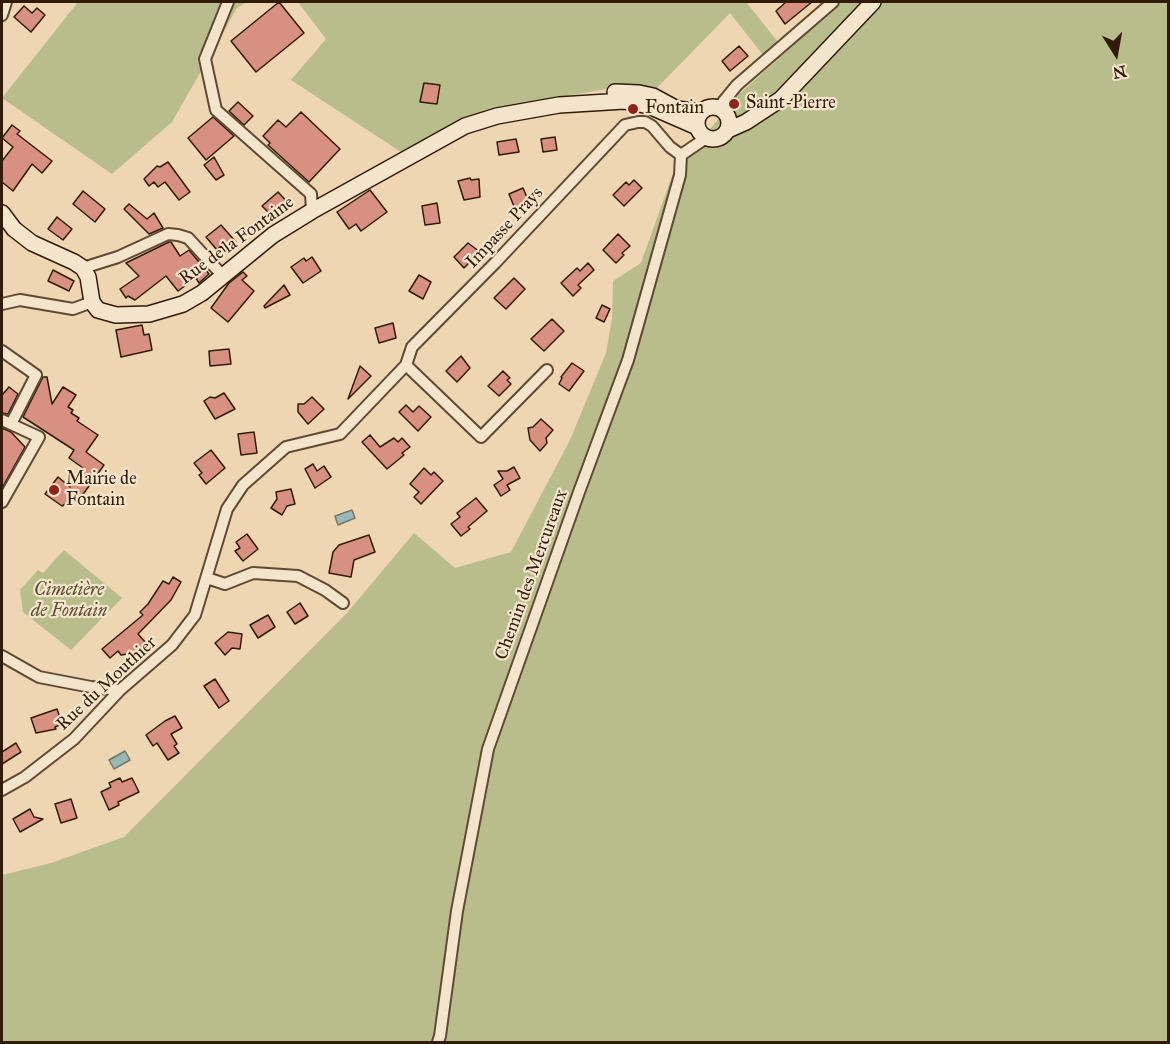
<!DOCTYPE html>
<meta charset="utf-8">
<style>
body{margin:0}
#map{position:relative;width:1170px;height:1044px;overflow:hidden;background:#edd6b1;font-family:"IM FELL Great Primer",serif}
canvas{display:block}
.frame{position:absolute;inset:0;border:3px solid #311c0b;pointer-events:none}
.north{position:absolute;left:1086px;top:24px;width:60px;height:60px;-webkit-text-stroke:4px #f3e4cc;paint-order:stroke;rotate:169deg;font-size:16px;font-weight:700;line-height:24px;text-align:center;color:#311c0b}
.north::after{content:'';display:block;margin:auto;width:21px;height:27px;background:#311c0b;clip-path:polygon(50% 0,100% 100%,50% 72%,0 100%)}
</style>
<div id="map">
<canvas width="1170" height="1044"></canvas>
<div class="frame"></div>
<div class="north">N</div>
</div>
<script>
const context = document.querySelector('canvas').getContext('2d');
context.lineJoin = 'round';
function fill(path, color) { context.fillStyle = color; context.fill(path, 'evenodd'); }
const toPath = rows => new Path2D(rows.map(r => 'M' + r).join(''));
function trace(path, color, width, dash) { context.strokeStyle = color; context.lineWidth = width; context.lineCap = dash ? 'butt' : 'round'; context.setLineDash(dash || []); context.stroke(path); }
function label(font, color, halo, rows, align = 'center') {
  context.font = font + ' "IM FELL Great Primer",serif'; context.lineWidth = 4.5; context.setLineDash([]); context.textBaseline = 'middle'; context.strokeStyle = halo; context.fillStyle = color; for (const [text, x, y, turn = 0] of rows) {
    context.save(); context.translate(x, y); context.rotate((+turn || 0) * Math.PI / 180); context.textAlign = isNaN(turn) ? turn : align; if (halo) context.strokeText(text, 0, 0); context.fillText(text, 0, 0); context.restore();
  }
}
const green = toPath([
 [78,2,247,2,237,8,172,122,112,174,2,98],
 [298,2,746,2,778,42,763,55,730,13,654,91,625,86,488,109,401,152,291,80,326,39],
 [842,2,1168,2,1168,1042,2,1042,2,875,51,863,124,837,347,613,414,533,455,568,511,552,570,440,606,353,612,319,613,281,641,263,672,176,738,95],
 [64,550,122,598,71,650,23,612,20,590,38,570,43,573]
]);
const water = toPath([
 [352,510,355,518,338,525,335,516,352,510],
 [125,751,130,760,114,769,109,760,125,751]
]);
const building = toPath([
 [279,2,304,33,256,72,231,41,279,2],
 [786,2,812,2,785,24,776,11,786,2],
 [24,6,32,13,37,8,45,15,31,32,14,17,24,6],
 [739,46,748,56,730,71,722,61,739,46],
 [424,83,440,85,437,104,420,102,424,83],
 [238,102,253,116,244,125,229,111,238,102],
 [301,112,340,149,309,182,268,145,270,143,263,136,278,120,286,127,301,112],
 [213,117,234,136,206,160,188,138,213,117],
 [12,125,20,131,17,134,52,161,42,173,32,164,13,191,2,182,2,161,13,147,2,138,12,125],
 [555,137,557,150,543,152,541,139,555,137],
 [516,139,519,152,499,155,497,142,516,139],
 [214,157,224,175,216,180,204,165,214,157],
 [168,162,190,192,179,200,165,182,158,187,154,182,149,186,144,179,157,166,160,167,168,162],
 [470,178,471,180,479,179,480,197,464,200,458,181,470,178],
 [634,180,642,188,624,206,613,195,626,182,629,185,634,180],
 [523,188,529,202,515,209,509,194,523,188],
 [370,190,387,212,361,231,356,224,349,229,337,212,370,190],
 [83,191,105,209,95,222,73,204,83,191],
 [278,192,290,205,275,219,262,206,278,192],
 [437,203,440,223,425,225,422,206,437,203],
 [129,204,147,219,154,213,163,228,149,234,124,209,129,204],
 [57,217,72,229,63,240,48,229,57,217],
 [221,225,236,242,225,251,221,246,217,250,206,237,221,225],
 [618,234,630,246,622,253,624,255,616,263,603,250,618,234],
 [169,242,171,242,180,256,189,250,209,274,199,283,196,278,178,291,166,276,135,300,128,296,126,298,120,289,139,276,126,263,169,242],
 [468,243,480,252,464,268,454,257,468,243],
 [312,257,321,271,303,283,291,267,304,258,306,261,312,257],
 [588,263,594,270,578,285,581,288,573,296,561,283,577,268,580,271,588,263],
 [53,270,74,281,69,291,48,281,53,270],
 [243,272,247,276,242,280,254,291,228,322,211,308,229,283,243,272],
 [419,275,431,282,423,299,409,291,419,275],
 [514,278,525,289,506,309,494,298,514,278],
 [284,285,290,295,265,308,264,306,284,285],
 [602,305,610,309,604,322,596,318,602,305],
 [552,319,564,331,544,351,531,339,552,319],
 [393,323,396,338,379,343,375,328,393,323],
 [142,325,144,335,149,334,152,350,121,357,116,330,142,325],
 [229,349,231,364,210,366,209,351,229,349],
 [461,356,470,368,457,382,446,371,461,356],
 [572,363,584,371,569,391,559,384,562,378,561,377,572,363],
 [360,366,371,376,348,399,360,366],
 [503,371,510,378,507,380,511,384,499,396,488,386,503,371],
 [43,377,47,377,52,404,63,387,76,395,68,407,73,410,71,413,79,418,77,421,98,435,86,452,104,465,84,493,78,498,76,497,62,506,45,494,58,477,70,487,83,468,69,458,74,450,23,417,43,377],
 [9,387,18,394,8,414,2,413,2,395,9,387],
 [224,393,235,409,215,419,204,401,210,397,215,398,224,393],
 [312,397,324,409,308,424,298,412,298,404,304,404,312,397],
 [406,405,413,412,419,406,431,417,418,431,399,412,406,405],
 [541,419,553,430,546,438,547,443,540,451,530,440,528,428,533,427,541,419],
 [2,428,11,432,25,447,2,488,2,428],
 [254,432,257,453,241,455,238,434,254,432],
 [370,435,380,447,394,438,398,442,402,438,410,447,402,453,404,455,387,469,362,442,370,435],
 [211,450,225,468,206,484,199,475,202,473,194,463,211,450],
 [313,464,317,471,324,466,331,477,315,488,305,469,313,464],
 [514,467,520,478,507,485,510,490,501,496,494,485,503,479,498,471,507,471,514,467],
 [424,468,431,475,434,472,443,481,421,504,414,497,419,492,410,484,424,468],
 [291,489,295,504,287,506,282,515,271,508,277,499,276,492,291,489],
 [476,498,487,511,468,527,470,529,461,536,451,524,460,517,457,513,476,498],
 [247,534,258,549,243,561,235,551,240,548,236,542,247,534],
 [369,535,375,552,354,560,351,577,329,573,333,552,339,545,369,535],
 [173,577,181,582,171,600,138,634,146,643,134,653,121,655,118,651,110,658,102,649,143,615,140,612,148,604,163,581,169,584,173,577],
 [300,603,308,616,295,624,287,612,300,603],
 [268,615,275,627,258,638,250,625,268,615],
 [228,632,242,634,240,649,232,648,225,655,215,643,228,632],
 [215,679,229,701,219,708,204,686,215,679],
 [57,709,62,724,55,727,56,729,36,733,31,718,57,709],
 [175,716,182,728,171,734,177,744,174,746,179,753,168,760,157,743,153,746,146,735,165,721,175,716],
 [16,743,21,752,2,764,2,752,16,743],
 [120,778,122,782,132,778,139,792,118,802,119,805,109,810,101,792,111,787,109,783,120,778],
 [71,799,77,818,61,823,55,804,71,799],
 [30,809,34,817,43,819,20,832,13,819,30,809]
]);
const street = toPath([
 [228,2,205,59,216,110,311,194,312,211],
 [2,15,6,2],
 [722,109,723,102,737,85,833,2],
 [681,155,706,138],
 [83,268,118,257,168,234,178,235,188,238,223,276],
 [2,304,20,300,73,309,92,302],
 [2,351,36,375,11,424],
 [406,365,481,437,547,370],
 [2,420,39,437,2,502],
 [207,578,225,584,253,573,298,576,325,590,343,603],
 [2,656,39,677,91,687,120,690],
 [2,790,25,777,74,739,120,690,172,645,195,615,227,509,243,485,286,447,340,434,406,365,412,347,496,262,625,125,638,122,645,122,652,126,670,147,681,155],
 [438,1042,440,1036,457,911,488,749,579,492,628,360,680,175,681,155]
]);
const secondary = toPath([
 [615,92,639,93,653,96,677,109,701,112],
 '697 123a16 16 0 1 1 32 0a16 16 0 1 1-32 0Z',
 [728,130,746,122,781,99,873,2],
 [2,213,14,229,32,243,74,262,83,268,88,277,92,302,98,310,116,315,149,314,183,304,202,293,273,235,312,211,465,126,497,116,559,105,624,101,649,106,697,127]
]);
const markers = [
 [734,104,6,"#8f2418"],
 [633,109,6,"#8f2418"],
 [54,490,6,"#8f2418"]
];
const poiNames = [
 ["Saint-Pierre",746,104],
 ["Fontain",645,109],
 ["Mairie de",66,480],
 ["Fontain",66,501]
];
const streetNames = [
 ["Impasse Prays",505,228,-47],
 ["Rue de la Fontaine",237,241,-36],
 ["Chemin des Mercureaux",532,575,-70],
 ["Rue du Mouthier",107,684,-43]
];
const parkNames = [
 ["Cimetière",69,591],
 ["de Fontain",69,612]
];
fill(green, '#b9bd8b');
fill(water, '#9ab8b3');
trace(water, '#707a70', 1.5);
fill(building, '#d89180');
trace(building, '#311c0b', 1.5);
trace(street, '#604a34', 14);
trace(secondary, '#311c0b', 18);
trace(street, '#f3e4cc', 10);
trace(secondary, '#f3e4cc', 15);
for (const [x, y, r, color] of markers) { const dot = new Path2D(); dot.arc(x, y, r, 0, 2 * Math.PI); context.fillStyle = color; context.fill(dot); trace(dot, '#f3e4cc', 2); }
label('18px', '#311c0b', '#f3e4cc', poiNames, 'left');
label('18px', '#311c0b', '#f3e4cc', streetNames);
label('italic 18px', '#5a4c31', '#f3e4cc', parkNames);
</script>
